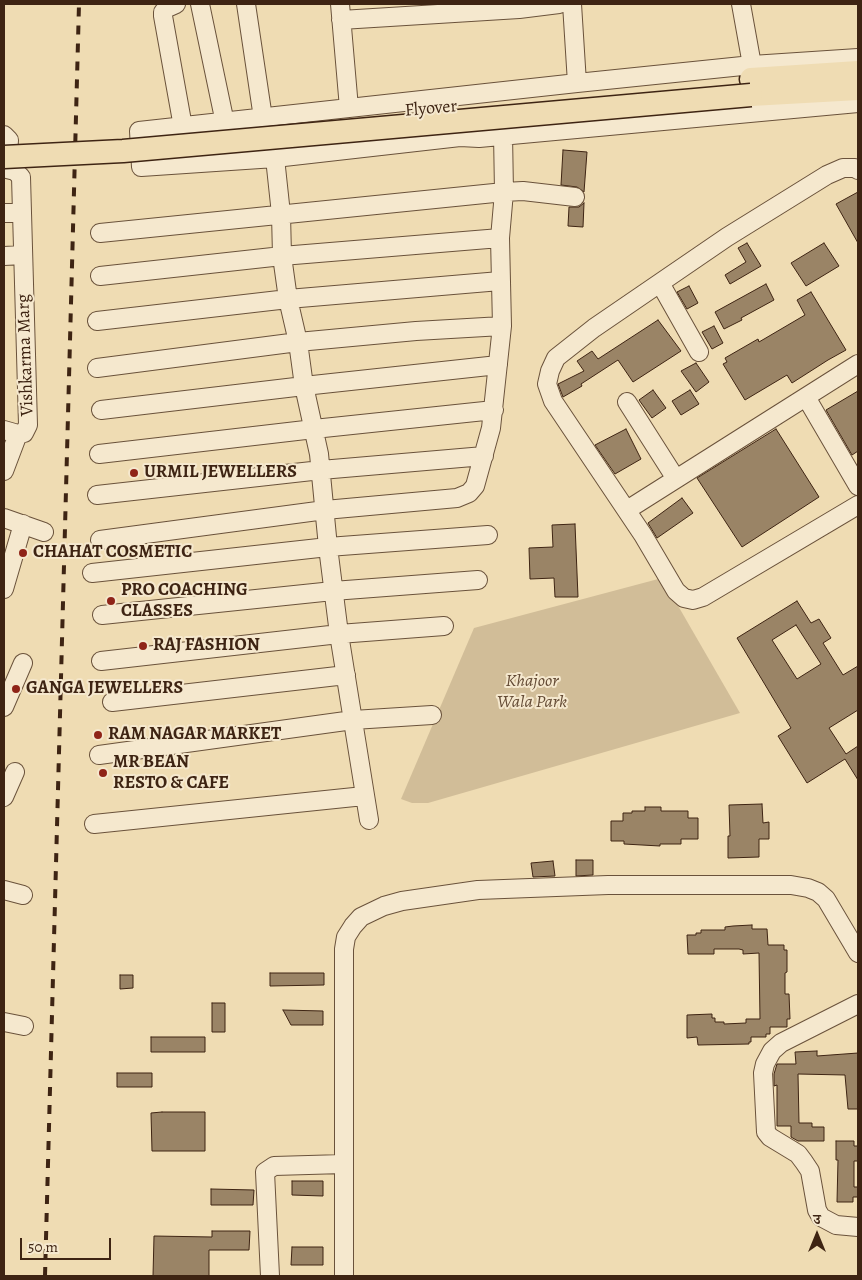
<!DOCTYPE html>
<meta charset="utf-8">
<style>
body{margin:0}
#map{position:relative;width:862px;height:1280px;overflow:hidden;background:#efdcb3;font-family:Alegreya,"Noto Serif Devanagari",serif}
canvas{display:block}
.frame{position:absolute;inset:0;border:5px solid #3e2413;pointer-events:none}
.north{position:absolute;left:792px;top:1210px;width:50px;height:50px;-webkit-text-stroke:4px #f5e8ce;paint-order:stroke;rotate:0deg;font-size:14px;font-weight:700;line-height:20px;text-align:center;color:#3e2413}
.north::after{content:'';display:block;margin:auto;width:18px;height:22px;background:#3e2413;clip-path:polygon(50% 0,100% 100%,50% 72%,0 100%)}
.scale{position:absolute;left:20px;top:1238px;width:91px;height:22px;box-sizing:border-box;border:2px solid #3e2413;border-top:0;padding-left:6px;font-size:15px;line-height:18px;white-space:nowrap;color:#3e2413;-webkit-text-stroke:4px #f5e8ce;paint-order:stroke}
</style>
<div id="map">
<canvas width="862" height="1280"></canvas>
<div class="frame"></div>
<div class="north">उ</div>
<div class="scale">50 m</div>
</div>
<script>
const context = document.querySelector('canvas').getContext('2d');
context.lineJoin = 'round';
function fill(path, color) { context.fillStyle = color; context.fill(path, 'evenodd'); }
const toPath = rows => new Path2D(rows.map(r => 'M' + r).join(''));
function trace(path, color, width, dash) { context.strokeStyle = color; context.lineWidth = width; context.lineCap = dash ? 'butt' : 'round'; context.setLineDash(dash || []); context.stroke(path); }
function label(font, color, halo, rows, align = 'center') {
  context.font = font + ' Alegreya,serif'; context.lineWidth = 4; context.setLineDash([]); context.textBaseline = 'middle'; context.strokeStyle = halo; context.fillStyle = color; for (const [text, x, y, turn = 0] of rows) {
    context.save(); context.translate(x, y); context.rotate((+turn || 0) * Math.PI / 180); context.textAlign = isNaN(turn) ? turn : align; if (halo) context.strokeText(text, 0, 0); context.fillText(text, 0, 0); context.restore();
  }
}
const green = toPath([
 [662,578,740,713,428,803,412,803,401,799,474,628]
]);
const building = toPath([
 [563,150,587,152,584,192,577,187,561,185,563,150],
 [858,192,858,243,836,204,858,192],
 [584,203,583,227,568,226,569,207,579,207,584,203],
 [747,243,761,266,730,284,725,275,746,262,738,248,747,243],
 [824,243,839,266,806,286,791,263,824,243],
 [766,284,774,300,741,318,742,320,724,329,715,312,766,284],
 [689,286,698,303,687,309,677,292,689,286],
 [811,292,846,350,828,360,792,383,787,375,745,400,723,364,727,362,725,358,758,339,759,342,805,315,797,300,811,292],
 [658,320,681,351,633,382,618,360,581,384,582,386,563,397,558,384,584,371,577,361,592,351,598,359,658,320],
 [714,326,723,343,712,349,702,332,714,326],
 [696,363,709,382,696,392,681,371,696,363],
 [653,390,666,408,652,418,639,400,653,390],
 [690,390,699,404,681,415,672,401,690,390],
 [858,391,858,451,852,455,826,410,858,391],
 [626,429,641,459,615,474,595,445,626,429],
 [776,429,819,497,742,547,697,478,776,429],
 [682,498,693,513,657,538,648,523,682,498],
 [575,524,578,597,555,597,554,578,530,579,529,548,553,547,552,525,575,524],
 [797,601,811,623,819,619,831,638,823,643,843,675,858,666,858,710,829,728,846,754,858,746,858,780,845,759,807,783,778,736,791,728,737,638,797,601],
 [796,625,821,664,797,679,772,640,796,625],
 [762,804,763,823,769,822,769,839,759,839,759,857,728,858,728,836,730,836,729,805,762,804],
 [645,807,661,807,661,811,688,811,688,818,698,818,698,839,681,839,681,844,660,844,660,846,624,844,624,841,611,841,611,821,623,821,623,813,632,813,632,811,645,811,645,807],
 [576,860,593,860,593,875,576,876,576,860],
 [553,861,555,876,533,877,531,863,553,861],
 [752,925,752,929,767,929,768,945,784,945,784,950,787,950,787,972,785,973,785,994,789,994,790,1019,787,1019,787,1027,770,1027,770,1034,766,1034,766,1037,751,1037,751,1042,749,1042,749,1044,698,1045,697,1037,687,1038,687,1015,712,1014,712,1018,715,1018,715,1022,724,1022,724,1024,746,1023,746,1019,760,1019,759,953,743,954,743,950,739,949,714,949,714,954,688,954,687,935,696,935,696,933,701,933,701,930,725,930,725,927,733,926,752,925],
 [270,973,324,973,324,985,270,986,270,973],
 [120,975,133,975,133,988,120,989,120,975],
 [212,1003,225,1003,225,1032,212,1032,212,1003],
 [283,1010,323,1011,323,1025,291,1025,283,1010],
 [151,1037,205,1037,205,1052,151,1052,151,1037],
 [817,1051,817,1056,858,1053,858,1109,848,1109,845,1075,798,1074,799,1123,812,1123,812,1127,824,1127,824,1141,798,1141,791,1137,791,1126,777,1126,777,1085,774,1086,774,1074,777,1064,796,1064,795,1052,817,1051],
 [117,1073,152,1073,152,1087,117,1087,117,1073],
 [162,1112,205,1112,205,1151,152,1151,151,1113,162,1112],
 [836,1141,854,1141,854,1146,858,1146,858,1161,854,1161,854,1187,858,1187,858,1197,853,1197,853,1202,837,1202,838,1160,836,1160,836,1141],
 [292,1181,323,1181,323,1196,292,1195,292,1181],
 [211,1189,254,1190,253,1205,211,1205,211,1189],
 [212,1231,250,1231,249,1250,209,1250,209,1276,153,1276,154,1236,212,1237,212,1231],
 [292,1247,323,1247,323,1265,291,1265,292,1247]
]);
const minor = toPath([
 [176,4,167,8,163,12,163,16,183,127],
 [200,4,225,123],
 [246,4,263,118],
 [340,4,349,108],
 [572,4,577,83],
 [741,4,752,65],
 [341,20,519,9,559,4],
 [858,58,752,65,577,83,139,131,141,167,275,158,460,137,479,138,858,103],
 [4,135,9,140,7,168],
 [275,158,281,214,282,256,288,299,298,342,304,386,319,454,328,547,339,634,369,820],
 [858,170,855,168,843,168,827,175,727,237,594,328,556,358,550,371,547,384,553,401,643,535,676,591,684,598,693,600,703,597,858,505],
 [4,213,22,213],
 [100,233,504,192,523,191,575,197],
 [4,256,23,255],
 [100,276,282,256,500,238],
 [660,283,699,352],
 [97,321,288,299,500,281],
 [97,368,298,342,416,331,502,326],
 [806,397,858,486],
 [627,402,676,479],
 [101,410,304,386,498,365],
 [4,430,18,434,24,433,28,425,21,177,15,171,7,169],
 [99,454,314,429,494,410],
 [4,471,18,434],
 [97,495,321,470,484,456],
 [627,510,858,364],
 [4,518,44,532],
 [100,540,325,510,457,498,469,493,475,486,491,428,502,326,500,238,504,192,503,134],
 [92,573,328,547,488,535],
 [4,589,23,524],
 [102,615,333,591,478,580],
 [101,661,339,634,444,626],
 [112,702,346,675],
 [4,707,23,663],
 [99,755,353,720,432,715],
 [4,797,15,772],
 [94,824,364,796],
 [4,890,23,895],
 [858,1004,781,1043,772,1051,765,1064,763,1073,766,1132,770,1137,798,1154,804,1162,810,1171,817,1210,821,1217,836,1225,858,1227],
 [4,1022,24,1026],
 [270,1276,265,1172,274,1166,343,1164],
 [344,1276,344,949,346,937,353,926,361,917,384,906,402,901,478,890,608,885,791,885,808,888,818,892,826,899,858,953]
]);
const major = toPath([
 [751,79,858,72],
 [751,95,858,89]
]);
const rail = toPath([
 [45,1276,79,4]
]);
const majorBridge = toPath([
 [4,157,123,151,751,95]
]);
const markers = [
 [134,473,5,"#8f2418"],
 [23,553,5,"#8f2418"],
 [111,601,5,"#8f2418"],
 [143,646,5,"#8f2418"],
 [16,689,5,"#8f2418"],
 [98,735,5,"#8f2418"],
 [103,773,5,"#8f2418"]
];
const streetNames = [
 ["Flyover",431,109,-5],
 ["Vishkarma Marg",26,355,-92]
];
const poiNames = [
 ["URMIL JEWELLERS",144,473],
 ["CHAHAT COSMETIC",33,553],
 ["PRO COACHING",121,591],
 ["CLASSES",121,612],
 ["RAJ FASHION",153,646],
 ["GANGA JEWELLERS",26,689],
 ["RAM NAGAR MARKET",108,735],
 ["MR BEAN",113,763],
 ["RESTO & CAFE",113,784]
];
const parkNames = [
 ["Khajoor",532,682],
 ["Wala Park",532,703]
];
fill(green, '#d1bd98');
fill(building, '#9a8466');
trace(building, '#3e2413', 1);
trace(minor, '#6a523b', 20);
trace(major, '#3e2413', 25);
trace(minor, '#f5e8ce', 18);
trace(major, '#efdcb3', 22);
trace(rail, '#3e2413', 4, [9, 9]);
trace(majorBridge, '#3e2413', 25, []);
trace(majorBridge, '#efdcb3', 22);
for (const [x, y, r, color] of markers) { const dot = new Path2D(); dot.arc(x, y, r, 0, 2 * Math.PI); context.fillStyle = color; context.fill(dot); trace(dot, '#f5e8ce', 2); }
label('18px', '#3e2413', '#f5e8ce', streetNames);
label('bold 18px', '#3e2413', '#f5e8ce', poiNames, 'left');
label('italic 18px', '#634a34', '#f5e8ce', parkNames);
</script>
